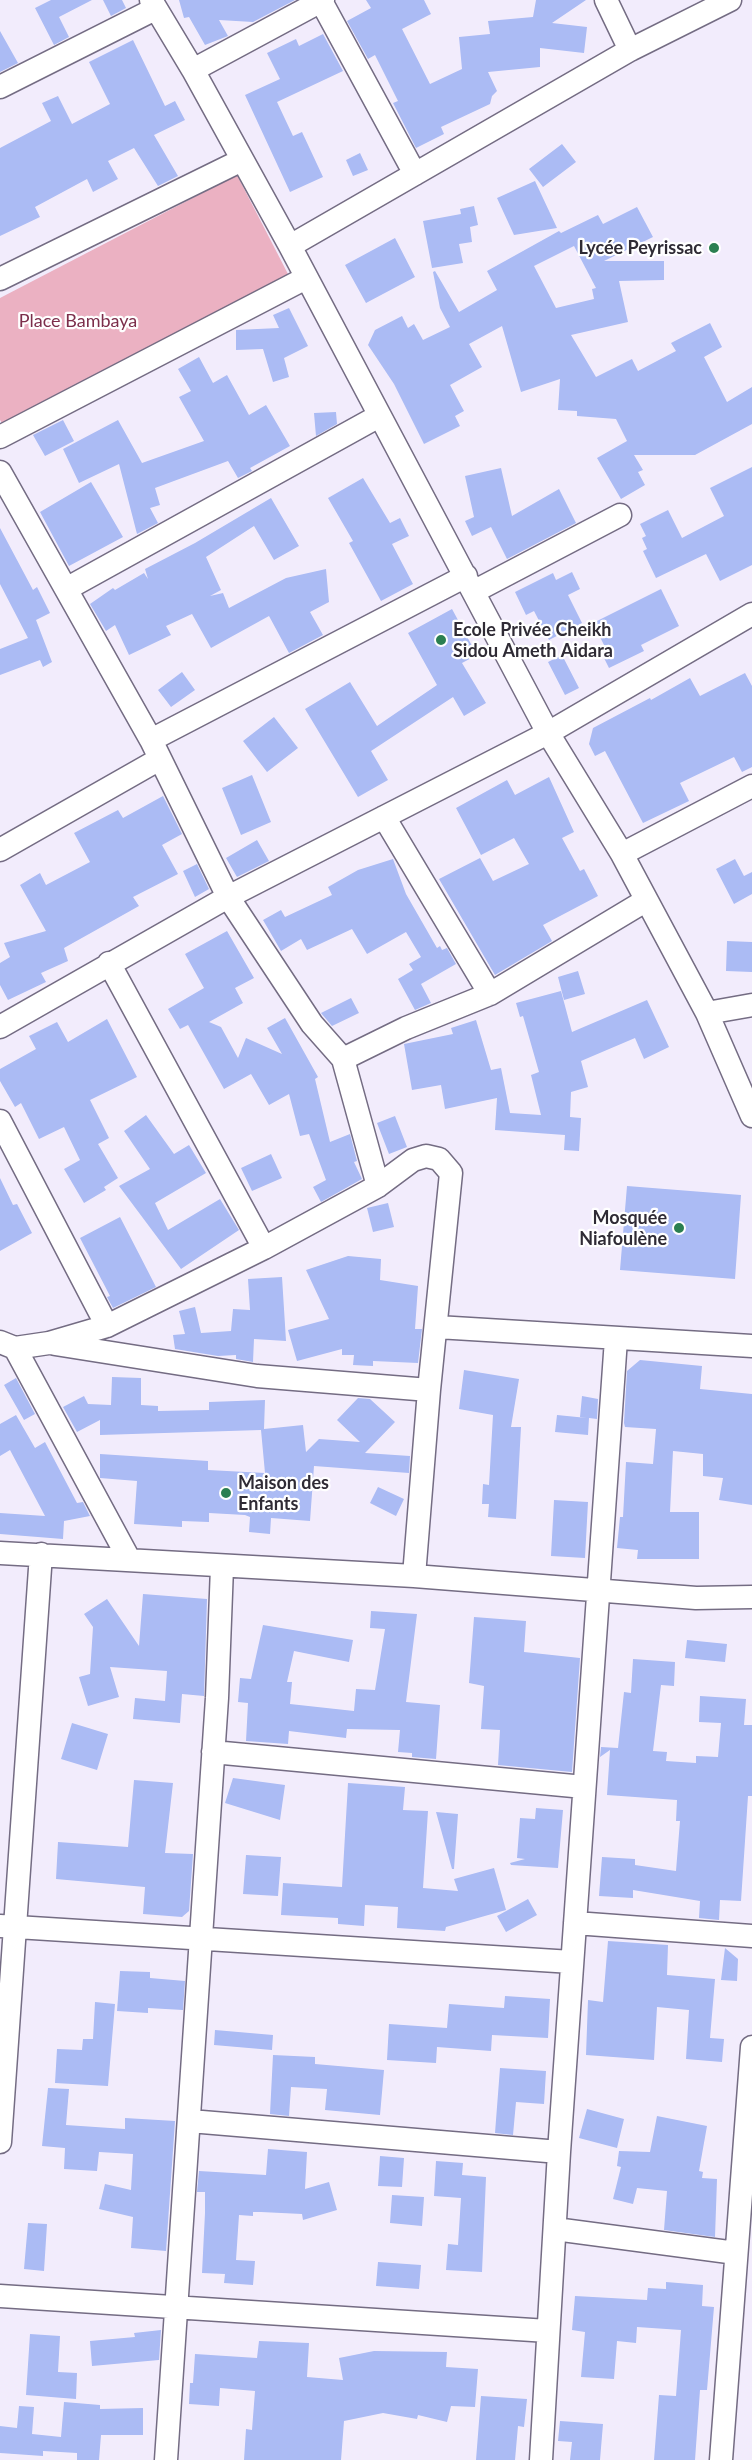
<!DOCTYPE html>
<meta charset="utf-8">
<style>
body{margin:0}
canvas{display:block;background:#f2ecfc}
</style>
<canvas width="752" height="2460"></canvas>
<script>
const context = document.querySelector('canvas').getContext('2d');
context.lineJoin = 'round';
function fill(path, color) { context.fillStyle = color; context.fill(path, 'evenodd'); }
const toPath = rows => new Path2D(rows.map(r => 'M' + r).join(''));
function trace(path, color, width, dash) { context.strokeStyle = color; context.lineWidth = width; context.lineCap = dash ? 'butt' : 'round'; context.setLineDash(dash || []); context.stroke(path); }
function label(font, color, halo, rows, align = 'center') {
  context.font = font + ' Lato,sans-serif'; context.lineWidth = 4.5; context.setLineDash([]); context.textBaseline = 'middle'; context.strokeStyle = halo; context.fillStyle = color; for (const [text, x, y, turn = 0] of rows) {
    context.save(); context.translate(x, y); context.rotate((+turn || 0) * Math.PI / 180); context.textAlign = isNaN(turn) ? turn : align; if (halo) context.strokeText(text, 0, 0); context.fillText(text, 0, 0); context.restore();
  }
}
const green = toPath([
 [237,175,289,276,3,425,0,420,0,298]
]);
const building = toPath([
 [51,0,92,0,59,17,69,37,54,45,35,8],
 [103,0,122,0,126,8,111,16],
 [179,0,295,0,253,22,219,20,228,36,205,45,189,17,184,18],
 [366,0,424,0,431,14,402,29,430,84,462,69,459,37,490,34,488,21,533,17,536,0,586,0,552,23,587,27,584,53,540,48,540,67,488,72,497,91,492,96,490,104,441,127,444,134,416,148,393,103,398,101,375,55,368,59,347,21,371,8],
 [0,31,18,63,0,72],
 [323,34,343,71,277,102,293,136,302,132,323,177,290,192,245,95,280,79,267,53,296,39,299,46],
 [133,40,165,106,175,101,185,120,154,135,178,176,158,186,134,148,108,161,118,179,93,192,87,179,35,207,40,217,0,236,0,148,51,121,42,103,58,96,72,124,110,104,89,62],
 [562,144,576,162,543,187,529,169],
 [360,153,368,170,353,176,346,160],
 [535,181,557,228,514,235,497,198],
 [474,206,478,225,470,227,472,242,459,244,463,263,432,268,423,221,461,214,460,209],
 [637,207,653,237,604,261,664,261,664,280,619,281,628,322,571,335,596,377,632,359,638,371,676,351,671,343,710,323,722,347,704,357,727,402,752,387,752,424,695,455,634,455,643,470,638,472,645,485,621,499,597,458,627,441,616,419,577,416,577,411,558,410,560,379,521,392,502,326,469,344,482,367,450,385,464,411,455,416,460,426,424,444,394,384,368,345,375,330,402,316,408,328,414,324,423,340,450,327,440,308,433,272,435,271,459,312,497,290,487,271,559,231,561,233,598,215,603,224],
 [574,246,596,288,592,289,594,299,556,308,534,266],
 [395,238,415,277,366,303,345,265],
 [289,308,308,346,284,358,289,377,273,382,263,349,236,350,236,330,279,328,273,315],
 [199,357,213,383,227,375,249,415,266,405,290,446,250,468,252,471,238,478,228,461,155,488,160,505,150,508,158,523,137,534,119,464,79,483,63,449,118,420,142,463,204,441,179,397,191,391,178,369],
 [336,412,337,424,316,436,314,413],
 [63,420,74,441,45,456,33,435],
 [752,467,752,565,720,581,706,554,656,578,643,551,647,549,642,538,646,536,640,524,668,510,682,538,724,516,710,488],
 [501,468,512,516,559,489,576,523,507,559,491,527,472,536,465,521,474,517,465,476],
 [363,478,390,523,400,518,409,536,392,544,413,584,381,601,349,543,353,541,328,498],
 [91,482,123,537,69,566,40,512],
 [271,498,299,546,274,560,254,526,206,557,221,590,210,596,223,593,229,608,286,578,326,569,329,602,310,612,323,635,289,653,269,616,211,648,192,614,166,626,171,635,129,655,115,625,106,631,90,604,113,588,115,590,144,573,148,579,145,569,195,543],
 [0,528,33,590,37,587,50,613,36,620,52,662,43,667,40,660,0,675,0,649,28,638,0,584],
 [572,572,580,589,568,595,582,623,549,640,534,611,526,615,515,592,553,573,556,580],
 [661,589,679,626,641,645,644,651,609,668,599,648,604,645,593,623],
 [452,609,477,655,462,663,486,703,464,716,453,697,371,751,388,780,358,797,305,709,350,682,377,726,437,685,408,633],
 [562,655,579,688,565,695,548,662],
 [182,672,195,690,171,707,158,690],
 [745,673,752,686,752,767,742,772,734,757,680,783,689,801,643,823,605,751,595,756,589,744,593,728,650,698,651,700,690,678,700,696],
 [274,717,298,748,267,772,243,741],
 [252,775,271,822,241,835,222,788],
 [549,777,574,832,562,838,580,871,584,869,598,896,543,925,552,941,495,975,439,879,480,858,493,881,529,864,514,838,481,855,456,808,507,780,515,795],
 [163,796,182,834,162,845,178,874,133,897,139,906,64,948,68,961,41,973,46,982,8,1000,0,985,0,963,10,957,4,943,46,931,20,885,40,873,46,885,90,862,74,833,118,810,123,818],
 [257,840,269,861,237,877,226,858],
 [393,859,406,894,437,948,440,946,442,950,447,948,456,964,421,984,431,1003,415,1010,398,979,413,970,409,964,421,957,406,932,367,954,352,929,307,950,301,939,281,951,263,920,281,910,285,917,332,895,328,887,358,870],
 [735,859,744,876,752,872,752,894,734,904,716,869],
 [197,864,209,889,195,897,183,871],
 [227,931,254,978,235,988,243,1003,209,1022,221,1027,238,1058,246,1038,282,1054,267,1028,285,1018,318,1077,315,1079,330,1142,350,1134,357,1161,354,1162,362,1179,321,1202,313,1187,326,1180,309,1134,300,1136,289,1094,269,1105,251,1074,224,1089,188,1025,180,1029,168,1009,204,988,185,954],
 [727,941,752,942,752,972,726,971],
 [578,971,585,994,564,1000,558,977],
 [561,991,572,1032,647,1000,669,1047,644,1059,635,1038,581,1061,588,1087,571,1092,570,1117,581,1118,579,1151,564,1150,565,1135,495,1130,497,1098,445,1109,441,1085,412,1090,404,1044,453,1034,451,1028,476,1020,491,1070,501,1068,510,1113,541,1115,531,1075,539,1072,523,1016,520,1017,516,1003],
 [351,998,359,1013,332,1026,321,1013],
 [107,1019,137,1077,90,1100,109,1138,98,1144,118,1178,104,1187,106,1190,84,1203,64,1169,80,1160,64,1127,39,1139,21,1103,15,1107,0,1081,0,1069,36,1049,29,1036,57,1022,68,1042],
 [146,1115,174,1154,189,1145,206,1173,155,1203,168,1230,220,1199,239,1230,181,1269,119,1186,150,1169,124,1131],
 [395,1116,407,1147,389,1154,377,1123],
 [271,1154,282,1178,252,1191,241,1168],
 [0,1178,13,1205,17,1204,32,1233,0,1251],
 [627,1186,741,1195,735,1279,620,1270],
 [388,1203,394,1227,373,1232,367,1208],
 [120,1217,156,1287,113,1308,107,1297,110,1296,80,1238],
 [348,1256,381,1259,380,1280,418,1286,415,1329,422,1329,418,1363,373,1361,373,1366,353,1365,354,1355,342,1355,342,1349,297,1361,288,1330,329,1319,306,1270],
 [282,1277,286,1341,254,1339,253,1362,236,1359,236,1355,218,1356,175,1349,173,1335,185,1334,179,1311,195,1307,201,1333,231,1331,233,1309,250,1310,248,1279],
 [640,1360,702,1366,700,1389,752,1394,752,1505,719,1500,723,1478,703,1476,703,1454,673,1451,670,1512,699,1512,699,1559,637,1559,638,1550,617,1548,620,1517,623,1517,626,1462,653,1464,656,1429,625,1427,624,1423,627,1371],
 [464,1370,519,1379,511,1427,521,1427,516,1519,488,1517,489,1504,482,1504,483,1484,489,1485,493,1415,459,1409],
 [112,1377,141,1378,141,1405,158,1406,158,1411,209,1410,209,1402,265,1400,264,1429,303,1425,306,1452,319,1439,360,1442,337,1420,358,1398,370,1399,395,1422,365,1453,410,1456,409,1473,314,1466,310,1521,271,1518,270,1534,249,1532,250,1517,245,1515,209,1513,209,1522,182,1521,182,1527,134,1524,137,1481,100,1478,100,1454,208,1461,208,1470,265,1473,261,1430,100,1435,100,1420,77,1432,63,1407,84,1396,88,1404,111,1405],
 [16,1378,35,1414,24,1420,4,1385],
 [582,1396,598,1399,597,1419,589,1418,588,1435,555,1432,557,1415,587,1418,580,1417],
 [16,1415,35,1448,45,1442,77,1503,83,1502,90,1516,64,1521,63,1539,0,1534,0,1513,45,1516,10,1450,0,1456,0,1424],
 [378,1487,404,1499,396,1516,370,1503],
 [554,1500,588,1502,585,1558,551,1556],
 [143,1594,207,1599,204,1696,182,1694,180,1723,133,1719,135,1698,165,1701,167,1671,110,1667,119,1697,88,1706,79,1677,90,1674,93,1627,84,1614,107,1599,139,1646],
 [371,1611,417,1614,406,1702,440,1705,436,1759,412,1757,412,1753,398,1752,400,1730,347,1729,346,1738,289,1731,288,1744,246,1741,248,1703,238,1702,240,1678,251,1679,263,1625,353,1640,349,1662,294,1651,287,1682,292,1682,290,1704,354,1711,356,1689,375,1690,385,1629,370,1628],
 [474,1617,526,1621,524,1652,580,1658,572,1772,498,1765,500,1730,481,1729,484,1686,469,1683],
 [687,1640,727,1644,725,1662,685,1658],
 [633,1659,675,1662,674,1686,661,1685,653,1751,667,1752,666,1761,696,1763,696,1756,718,1757,721,1723,699,1722,700,1696,746,1699,744,1725,752,1725,752,1796,748,1796,741,1901,720,1900,719,1920,699,1918,700,1901,633,1890,633,1898,599,1896,602,1857,635,1859,635,1865,676,1871,680,1821,676,1821,677,1800,607,1795,610,1750,600,1757,601,1747,618,1748,624,1692,631,1693],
 [72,1723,108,1734,97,1770,61,1759],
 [233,1778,285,1785,280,1820,225,1803],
 [134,1780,173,1783,165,1853,193,1854,189,1911,182,1917,143,1914,145,1887,56,1879,58,1842,128,1847],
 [348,1783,405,1787,403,1810,428,1811,423,1888,458,1891,454,1879,494,1868,506,1910,446,1927,445,1931,397,1928,398,1907,365,1905,364,1926,338,1924,338,1918,281,1915,283,1883,342,1887],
 [536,1808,563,1810,558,1868,511,1865,510,1863,525,1859,517,1858,520,1818,535,1819],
 [436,1812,458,1814,454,1869,452,1869],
 [246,1855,281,1857,278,1896,243,1894],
 [528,1899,537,1915,506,1932,497,1916],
 [608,1941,668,1945,667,1975,715,1979,710,2038,724,2039,722,2062,686,2059,689,2010,657,2007,654,2060,586,2055,588,2000,603,2002],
 [725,1948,738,1959,737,1981,721,1980],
 [120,1971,150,1972,150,1978,185,1981,183,2010,148,2008,148,2013,117,2011],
 [505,1996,550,1999,548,2038,492,2035,491,2051,437,2047,436,2063,387,2060,389,2024,447,2028,449,2004,504,2008],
 [95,2002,115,2004,108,2086,55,2083,57,2049,82,2050,83,2039,93,2039],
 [215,2030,273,2035,272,2050,214,2045],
 [273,2055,315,2057,315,2064,384,2070,380,2115,325,2110,327,2089,291,2087,289,2116,270,2114],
 [500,2068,546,2071,544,2104,516,2102,513,2135,495,2133],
 [48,2088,69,2089,66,2125,125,2129,125,2118,175,2121,166,2251,131,2248,133,2217,99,2209,105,2184,131,2190,133,2154,99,2152,97,2171,64,2169,65,2148,42,2146],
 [587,2109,624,2119,617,2148,579,2138],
 [657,2116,707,2126,699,2171,703,2172,702,2178,717,2179,715,2237,664,2230,667,2191,637,2188,633,2204,613,2199,621,2167,617,2166,619,2151,650,2152],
 [268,2149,307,2152,305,2189,329,2182,337,2210,303,2220,302,2214,261,2212,253,2212,253,2216,239,2215,236,2260,255,2261,253,2285,224,2283,225,2274,202,2273,205,2213,205,2192,197,2192,199,2171,266,2175],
 [380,2156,404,2158,402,2187,378,2186],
 [436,2161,463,2163,462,2175,486,2177,482,2272,446,2270,448,2244,458,2245,461,2198,434,2196],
 [392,2195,424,2197,422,2226,390,2223],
 [28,2223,47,2224,44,2271,24,2269],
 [378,2262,421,2265,419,2289,376,2286],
 [666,2282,703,2285,702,2306,714,2307,707,2390,700,2390,695,2460,654,2460,659,2395,676,2396,681,2330,637,2327,636,2343,617,2341,614,2379,581,2377,585,2332,572,2330,575,2296,647,2300,648,2288,666,2289],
 [161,2330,159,2360,92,2366,90,2341,135,2337,134,2333],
 [30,2334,60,2336,58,2372,77,2373,76,2399,26,2395],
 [259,2341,309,2343,307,2377,343,2380,339,2358,374,2351,447,2352,446,2367,478,2369,475,2407,451,2406,447,2422,418,2415,417,2419,383,2413,344,2421,341,2460,244,2460,246,2429,252,2430,255,2391,220,2388,219,2406,189,2404,190,2383,193,2383,195,2354,257,2358],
 [481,2396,527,2399,524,2427,518,2426,515,2460,476,2460],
 [64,2402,100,2405,100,2409,143,2408,143,2435,101,2435,99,2460,77,2460,77,2453,43,2451,43,2456,0,2453,0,2426,17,2428,19,2406,34,2407,32,2434,61,2437],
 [560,2421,603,2424,600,2460,570,2460,572,2442,558,2441]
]);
const minor = toPath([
 [151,0,193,70,290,246,548,733,622,854,707,1013,752,1116],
 [606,0,630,50],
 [321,1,415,174],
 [193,70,323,0],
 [0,87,155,9],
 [290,246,630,50,730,0],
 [0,279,242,160],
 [0,437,306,278],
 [0,472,151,740,228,897,312,1024,343,1059,378,1186],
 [68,588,379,416],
 [475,591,620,515],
 [151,740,466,576],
 [384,817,490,994],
 [0,850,158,760],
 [622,854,752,786],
 [109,963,264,1248],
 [707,1013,752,1005],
 [0,1027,228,897,548,733,752,614],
 [343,1059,406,1028,490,994,645,901],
 [0,1121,107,1326],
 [437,1327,752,1346],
 [0,1342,15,1348,49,1343,107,1326,264,1248,378,1186,413,1160,426,1156,439,1159,451,1173,429,1390,414,1576],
 [55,1344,257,1376,429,1390],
 [15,1348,129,1559],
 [0,1553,414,1576,696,1598,752,1597],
 [213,1752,584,1787],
 [575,1923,752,1936],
 [0,1926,572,1962],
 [190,2121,559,2152],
 [0,2142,41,1554],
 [555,2229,736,2253],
 [0,2296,548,2331],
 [166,2460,217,1698,222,1567],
 [541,2460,559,2152,616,1339],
 [721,2460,752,2047]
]);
const markers = [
 [714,248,6,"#2b7f51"],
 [441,640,6,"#2b7f51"],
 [679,1228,6,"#2b7f51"],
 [226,1493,6,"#2b7f51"]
];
const poiNames = [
 ["Lycée Peyrissac",702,248],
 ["Ecole Privée Cheikh",453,630,"left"],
 ["Sidou Ameth Aidara",453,651,"left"],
 ["Mosquée",667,1218],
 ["Niafoulène",667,1239],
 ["Maison des",238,1483,"left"],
 ["Enfants",238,1504,"left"]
];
const parkNames = [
 ["Place Bambaya",78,321]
];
fill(green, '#ebb1c2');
fill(building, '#abbbf4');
trace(minor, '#746c83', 25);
trace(minor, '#fff', 22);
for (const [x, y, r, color] of markers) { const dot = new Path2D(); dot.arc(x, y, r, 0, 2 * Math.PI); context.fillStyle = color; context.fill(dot); trace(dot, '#fff', 2); }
label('bold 18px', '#2f2b35', '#fff', poiNames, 'right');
label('18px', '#7c2e4b', '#fff', parkNames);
</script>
